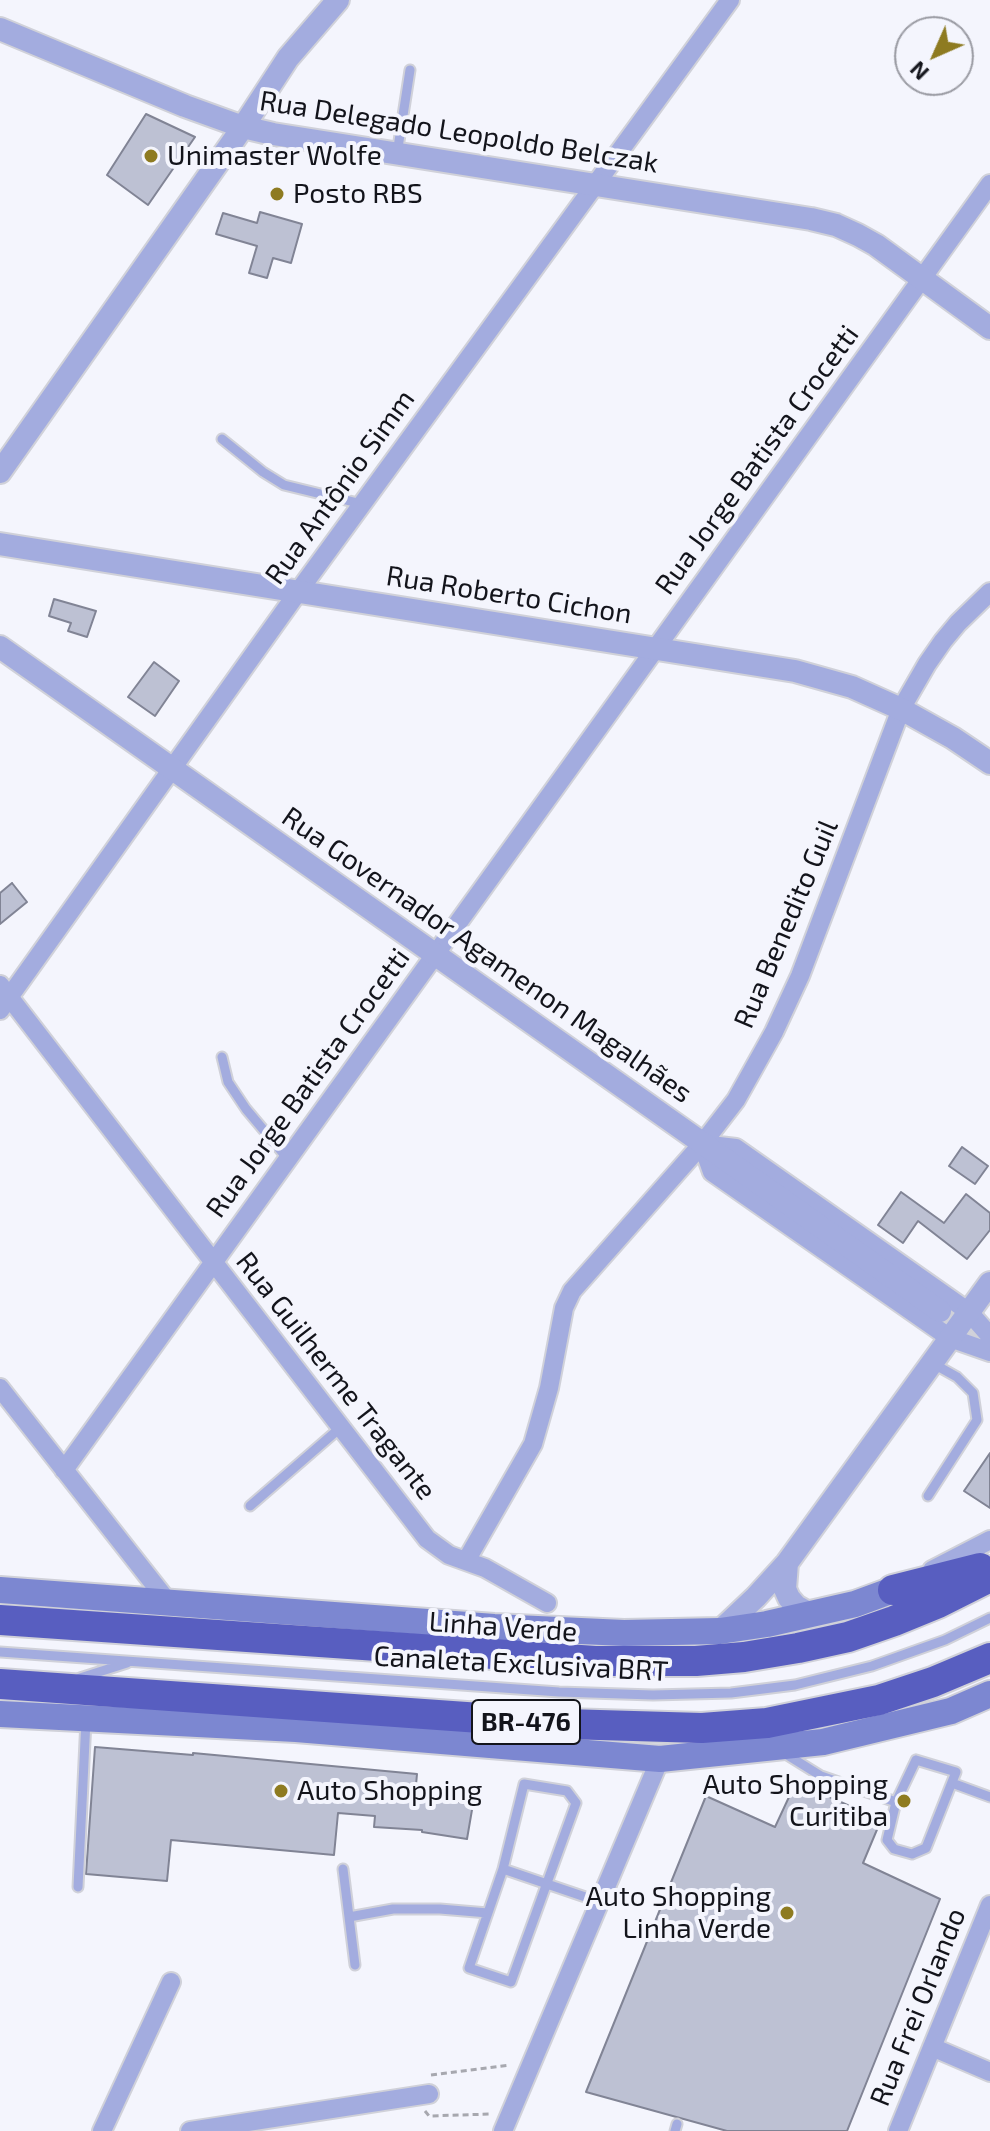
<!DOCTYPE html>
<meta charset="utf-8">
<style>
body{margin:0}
#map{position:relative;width:990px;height:2131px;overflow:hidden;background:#f4f5fd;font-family:"Exo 2",sans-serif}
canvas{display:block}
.north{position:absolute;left:894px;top:16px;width:80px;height:80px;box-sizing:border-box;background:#f4f5fd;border:2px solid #9a9ba3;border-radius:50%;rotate:225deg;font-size:22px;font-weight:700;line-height:32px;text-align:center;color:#13141b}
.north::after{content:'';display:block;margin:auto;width:28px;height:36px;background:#8e7b21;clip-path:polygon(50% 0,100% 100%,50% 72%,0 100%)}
</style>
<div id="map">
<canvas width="990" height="2131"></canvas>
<div class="north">N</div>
</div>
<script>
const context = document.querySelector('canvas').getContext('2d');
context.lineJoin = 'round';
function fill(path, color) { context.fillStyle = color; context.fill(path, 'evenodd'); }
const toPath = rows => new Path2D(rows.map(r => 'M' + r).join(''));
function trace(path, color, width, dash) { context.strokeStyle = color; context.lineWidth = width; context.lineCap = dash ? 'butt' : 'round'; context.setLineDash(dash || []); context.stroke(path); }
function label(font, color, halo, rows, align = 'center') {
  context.font = font + ' "Exo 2",sans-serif'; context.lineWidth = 8; context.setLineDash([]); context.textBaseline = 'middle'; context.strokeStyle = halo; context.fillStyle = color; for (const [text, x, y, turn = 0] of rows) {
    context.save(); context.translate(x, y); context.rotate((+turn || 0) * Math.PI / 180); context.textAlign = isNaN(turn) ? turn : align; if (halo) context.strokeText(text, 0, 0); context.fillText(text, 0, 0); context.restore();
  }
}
const building = toPath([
 [146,114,195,137,148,205,107,175,146,114],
 [260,212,302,224,291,263,273,258,267,278,249,273,257,246,216,234,223,213,257,223,260,212],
 [54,599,96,611,87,637,68,631,71,623,49,616,54,599],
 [154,662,179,681,155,716,128,697,154,662],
 [12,883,27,902,0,924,0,893,12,883],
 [962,1147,988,1166,975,1184,949,1166,962,1147],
 [901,1192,944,1223,966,1194,990,1213,990,1230,967,1259,918,1221,903,1243,878,1225,901,1192],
 [990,1453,990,1508,964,1491,990,1453],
 [95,1747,193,1755,193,1753,417,1774,415,1796,473,1804,467,1839,422,1832,422,1830,374,1827,375,1816,338,1813,334,1855,171,1840,167,1881,86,1874,95,1747],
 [796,1782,881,1820,863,1863,940,1899,847,2131,727,2131,586,2092,706,1796,775,1827,796,1782]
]);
const tertiaryTunnel = toPath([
 [940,1311,990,1345]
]);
const path = toPath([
 [431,2075,510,2065],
 [425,2111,429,2116,491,2114]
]);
const service = toPath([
 [397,154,410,70],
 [222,439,263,472,284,485,362,504],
 [222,1057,228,1082,246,1109,288,1159],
 [928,1496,977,1420,973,1393,957,1377,932,1363],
 [250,1506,340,1428],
 [0,1652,559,1692,653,1695,731,1693,795,1685,872,1666,945,1640,990,1618],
 [80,1678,127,1663],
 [784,1753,821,1776,896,1802],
 [916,1760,956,1772,926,1848,912,1854,894,1849,887,1840,896,1802,916,1760],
 [952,1783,990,1797],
 [524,1784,567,1791,576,1803,511,1982,469,1968,503,1869,524,1784],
 [343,1869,355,1965],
 [503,1869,600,1902],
 [78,1887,86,1720],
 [349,1917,393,1909,440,1909,488,1913],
 [675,2131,677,2124]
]);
const minor = toPath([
 [0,985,427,1539,449,1555,485,1568,547,1603],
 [0,1010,298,592,730,0],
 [990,1336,969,1312,736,1148,702,1144,712,1172,950,1338,990,1352],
 [0,1388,169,1603],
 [64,1470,990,184],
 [466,1561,533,1444,549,1388,564,1308,572,1291,702,1144,736,1100,774,1032,800,976,901,709,927,664,943,641,958,623,990,592],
 [932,1570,990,1540],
 [932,2047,990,2072],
 [102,2131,171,1982],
 [190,2131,429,2094],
 [503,2131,660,1759],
 [898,2131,990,1905]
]);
const tertiary = toPath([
 [0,29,185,106,243,127,273,134,811,219,836,225,858,235,876,245,990,328],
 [0,472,243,127,288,58,338,0],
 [0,544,795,671,852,687,901,709,953,738,990,763],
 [0,647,940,1311],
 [787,1563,785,1589,789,1598,796,1606,812,1615],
 [720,1631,756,1597,787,1563,990,1283]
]);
const secondary = toPath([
 [0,1590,494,1627,624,1633,720,1631,767,1624,855,1604,893,1590],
 [0,1714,296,1729,660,1759,823,1742,951,1711,990,1694]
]);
const trunk = toPath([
 [893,1590,980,1568],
 [0,1620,595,1661,696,1661,744,1657,798,1648,848,1637,894,1621,938,1603,990,1577],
 [0,1684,565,1724,702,1728,767,1723,879,1700,933,1682,990,1658]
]);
const markers = [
 [151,156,8,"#8e7b21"],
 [277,194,8,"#8e7b21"],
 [281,1791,8,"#8e7b21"],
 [904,1801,8,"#8e7b21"],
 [787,1913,8,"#8e7b21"]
];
const shields = [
 [526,1722,108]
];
const shieldNames = [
 ["BR-476",526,1722]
];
const streetNames = [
 ["Rua Delegado Leopoldo Belczak",459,132,9],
 ["Rua Jorge Batista Crocetti",757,460,-54],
 ["Rua Antônio Simm",340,487,-54],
 ["Rua Roberto Cichon",509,595,9],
 ["Rua Benedito Guil",786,924,-67],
 ["Rua Governador Agamenon Magalhães",487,955,35],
 ["Rua Jorge Batista Crocetti",308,1083,-54],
 ["Rua Guilherme Tragante",336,1376,52],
 ["Linha Verde",503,1627,4],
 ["Canaleta Exclusiva BRT",521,1664,3],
 ["Rua Frei Orlando",918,2007,-68]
];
const poiNames = [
 ["Unimaster Wolfe",167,156],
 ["Posto RBS",293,194],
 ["Auto Shopping",888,1785,"right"],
 ["Curitiba",888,1817,"right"],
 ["Auto Shopping",297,1791],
 ["Auto Shopping",771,1897,"right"],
 ["Linha Verde",771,1929,"right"]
];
fill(building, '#bdc1d3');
trace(building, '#818495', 2);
trace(tertiaryTunnel, '#d2d3db', 22, [22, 11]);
trace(service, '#d0d1d9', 13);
trace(minor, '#d0d1d9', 22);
trace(tertiary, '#d0d1d9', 26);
trace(secondary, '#d0d1d9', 30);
trace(trunk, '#d0d1d9', 34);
trace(path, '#a7a8af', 3, [6, 4]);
trace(service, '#a3acdf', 9);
trace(minor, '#a3acdf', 18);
trace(tertiary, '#a3acdf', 22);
trace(secondary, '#7c87d1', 26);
trace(trunk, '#585ec0', 30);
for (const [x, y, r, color] of markers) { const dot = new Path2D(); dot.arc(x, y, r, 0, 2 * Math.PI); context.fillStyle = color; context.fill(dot); trace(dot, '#f4f5fd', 3); }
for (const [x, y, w] of shields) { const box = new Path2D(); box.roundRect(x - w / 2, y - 22, w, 44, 6); context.fillStyle = '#f4f5fd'; context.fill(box); trace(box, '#13141b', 2); }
label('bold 26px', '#13141b', null, shieldNames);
label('28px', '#13141b', '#f4f5fd', streetNames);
label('28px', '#13141b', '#f4f5fd', poiNames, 'left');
</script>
